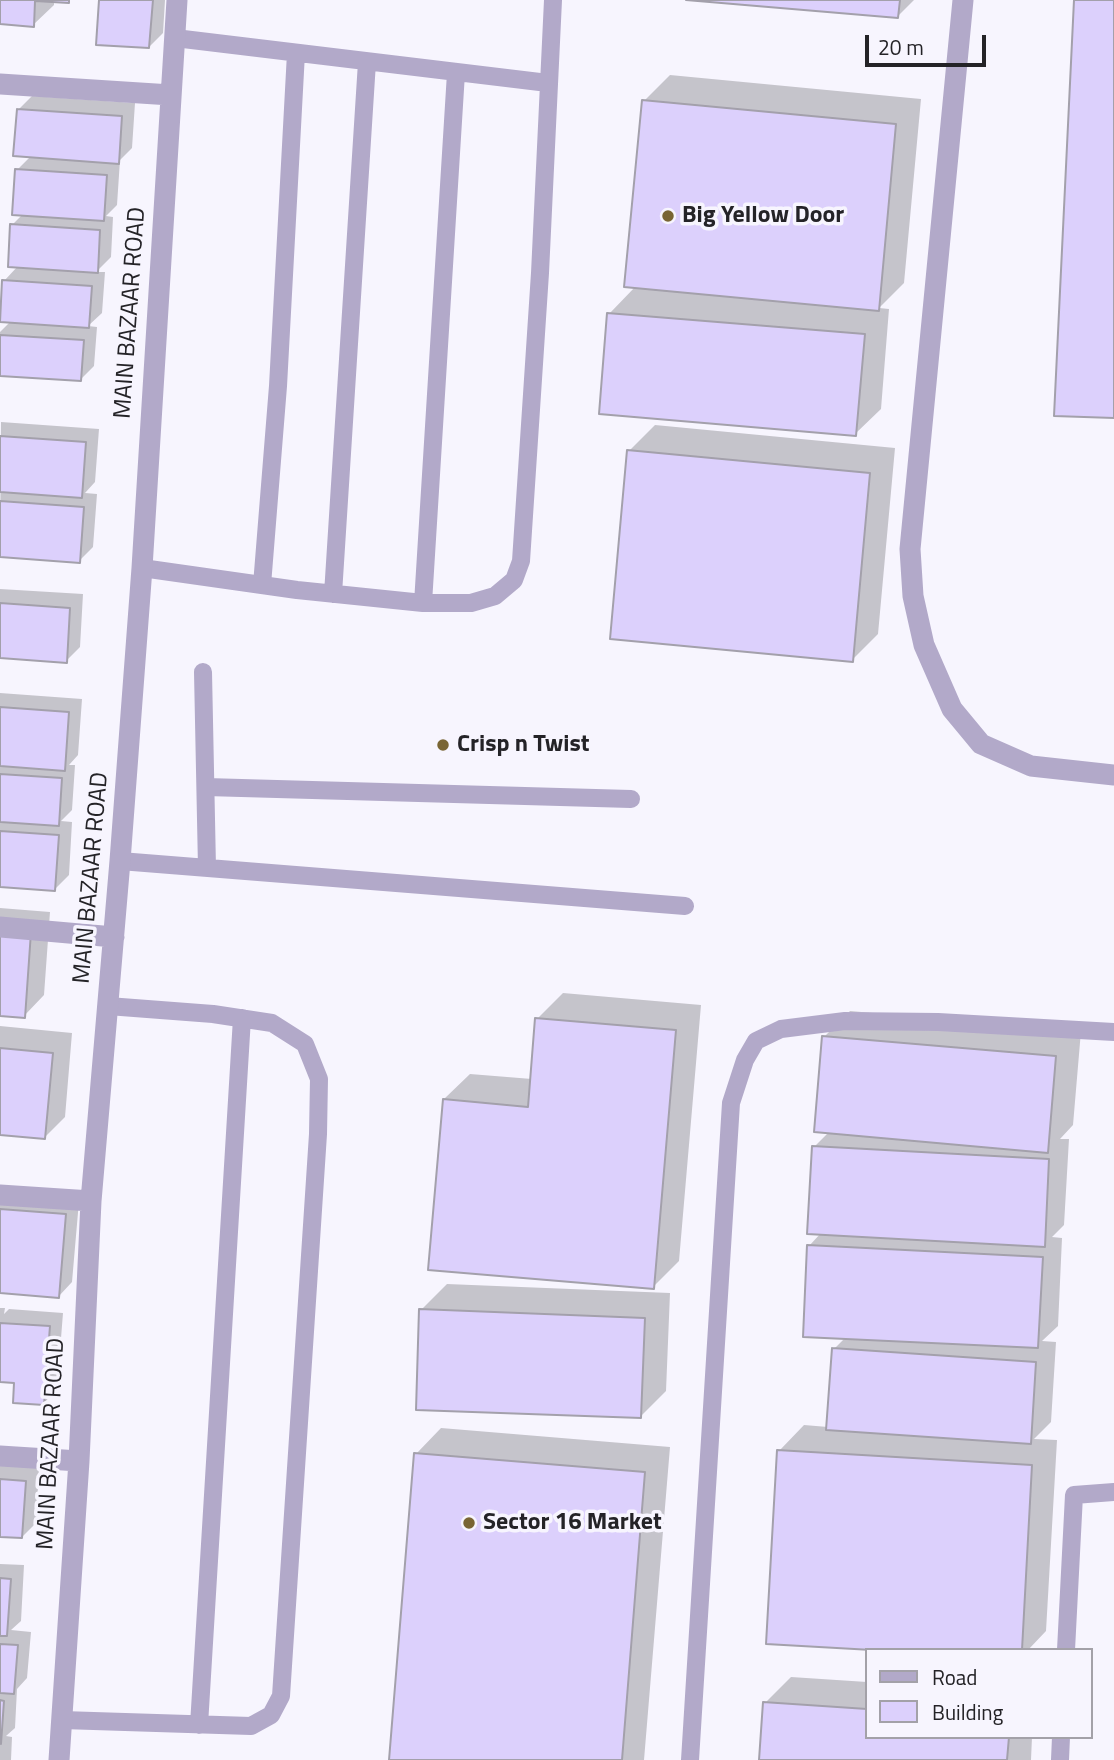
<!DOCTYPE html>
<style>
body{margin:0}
#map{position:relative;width:1114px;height:1760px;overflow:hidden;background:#f7f5fe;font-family:"Titillium Web",sans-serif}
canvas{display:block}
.legend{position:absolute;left:865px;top:1648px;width:228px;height:91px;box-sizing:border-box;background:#f7f5fe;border:2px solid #a3a1a8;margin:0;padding:9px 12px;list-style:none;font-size:21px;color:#242327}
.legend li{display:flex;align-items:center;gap:14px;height:35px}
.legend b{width:35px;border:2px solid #a3a1a8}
.scale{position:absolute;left:865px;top:35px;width:121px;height:32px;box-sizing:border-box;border:4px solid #242327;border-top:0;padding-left:9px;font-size:21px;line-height:24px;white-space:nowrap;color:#242327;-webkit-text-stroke:5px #f7f5fe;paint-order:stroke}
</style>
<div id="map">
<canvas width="1114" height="1760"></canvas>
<ul class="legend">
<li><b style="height:9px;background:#b2a9c9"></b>Road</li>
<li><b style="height:19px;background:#dcd0fc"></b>Building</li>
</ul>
<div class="scale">20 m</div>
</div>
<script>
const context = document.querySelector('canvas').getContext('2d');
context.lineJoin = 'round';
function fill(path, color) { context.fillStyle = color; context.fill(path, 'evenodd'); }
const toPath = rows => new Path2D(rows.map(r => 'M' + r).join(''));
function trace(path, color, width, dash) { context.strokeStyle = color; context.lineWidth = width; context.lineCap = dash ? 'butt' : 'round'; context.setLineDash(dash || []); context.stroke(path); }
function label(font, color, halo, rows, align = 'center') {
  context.font = font + ' "Titillium Web",sans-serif'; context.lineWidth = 7; context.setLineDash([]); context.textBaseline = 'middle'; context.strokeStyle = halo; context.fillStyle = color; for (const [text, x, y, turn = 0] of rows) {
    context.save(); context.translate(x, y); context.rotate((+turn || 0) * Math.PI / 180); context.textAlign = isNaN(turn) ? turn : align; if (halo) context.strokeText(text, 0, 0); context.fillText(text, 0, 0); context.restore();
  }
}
const shadow = toPath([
 [0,0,54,0,54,5,33,25,0,23],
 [101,0,165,0,163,33,149,47],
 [706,0,914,0,897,17],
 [670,75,921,99,904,283,879,308,889,309,881,409,855,434,609,314,636,286,644,101],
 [32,96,135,103,132,148,120,160,117,205,106,216,113,217,111,257,96,272,105,272,102,313,88,326,97,327,94,366,80,380,0,375,0,332,11,321,4,281,18,266,12,225,23,214,17,170,31,156,18,110],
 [1,422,99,429,95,482,85,493,97,494,93,547,79,561,0,556],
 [655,425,895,448,878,634,852,660,629,451],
 [0,589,83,594,80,647,66,661,0,657],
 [0,693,82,699,78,755,69,765,75,765,72,810,61,821,72,822,69,875,55,889,0,885],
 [0,908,50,912,44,995,24,1016,0,1014],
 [563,993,701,1005,679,1261,653,1287,444,1099,470,1074,532,1079,537,1019],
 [850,1011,1081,1031,1073,1125,1060,1139,1069,1139,1064,1225,1052,1237,1062,1238,1058,1326,1042,1341,1056,1342,1051,1422,1034,1439,1057,1440,1046,1631,1028,1650,902,1650,779,1451,804,1425,828,1427,834,1349,846,1337,809,1246,821,1233,814,1147,829,1132,824,1037],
 [0,1026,72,1033,65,1117,44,1138,0,1133],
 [0,1196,79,1201,72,1282,59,1296,0,1291],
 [447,1284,670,1293,666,1391,640,1417,421,1310],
 [0,1308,5,1308,4,1314,9,1309,63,1313,57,1389,44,1403,16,1382,0,1380,0,1384],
 [441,1428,670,1447,644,1760,391,1760,416,1454],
 [0,1465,39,1467,36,1523,22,1537,0,1535],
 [0,1564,24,1565,21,1621,11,1630,31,1632,27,1678,17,1689,15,1728,6,1736,12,1737,11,1760,0,1760],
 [791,1677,867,1682,867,1737,1032,1737,1031,1760,761,1760,765,1703]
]);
const building = toPath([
 [0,0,69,0,69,3,35,1,34,27,0,24,0,0],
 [99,0,153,0,149,48,96,45,99,0],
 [686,0,900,0,898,18,686,0],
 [1074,0,1114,0,1114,418,1054,416,1074,0],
 [642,100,896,124,879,311,624,287,642,100],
 [17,109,122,116,119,164,13,156,17,109],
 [15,169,107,175,104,221,12,215,15,169],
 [10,224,100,230,98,273,8,267,10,224],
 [2,280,92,286,89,328,0,322,2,280],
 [607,313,865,334,856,436,599,414,607,313],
 [0,335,84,340,81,381,0,376,0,335],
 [0,436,86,442,82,498,0,492,0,436],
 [627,450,870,473,853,662,610,639,627,450],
 [0,501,84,507,80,563,0,557,0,501],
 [0,603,70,608,67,663,0,658,0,603],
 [0,707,69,712,65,771,0,766,0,707],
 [0,774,62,778,59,826,0,822,0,774],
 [0,831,59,835,55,891,0,887,0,831],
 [0,930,31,932,25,1018,0,1016,0,930],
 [535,1018,676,1030,654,1289,428,1270,443,1099,528,1107,535,1018],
 [822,1036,1056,1056,1048,1153,814,1132,822,1036],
 [0,1048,53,1053,45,1139,0,1135,0,1048],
 [812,1146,1049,1159,1045,1247,807,1234,812,1146],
 [0,1209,66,1214,59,1298,0,1293,0,1209],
 [807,1245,1043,1257,1038,1348,803,1337,807,1245],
 [419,1309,645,1318,641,1418,416,1410,419,1309],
 [0,1323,50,1326,44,1405,13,1403,14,1383,0,1382,0,1323],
 [832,1348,1036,1362,1031,1444,826,1430,832,1348],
 [777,1450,1032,1465,1022,1650,872,1650,766,1644,777,1450],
 [414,1453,645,1472,622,1760,389,1760,414,1453],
 [0,1479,26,1481,22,1538,0,1537,0,1479],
 [0,1578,11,1579,7,1636,0,1636,0,1578],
 [0,1644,18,1645,14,1694,0,1693,0,1644],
 [0,1700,4,1701,1,1744,0,1743,0,1700],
 [763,1702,867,1709,867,1737,1009,1737,1007,1760,759,1760,763,1702]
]);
const lane = toPath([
 [175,38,548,83],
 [142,568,297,590,423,603,471,603,495,596,514,580,521,561,540,273,553,0],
 [262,585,278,386,296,53],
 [333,594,367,62],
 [423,603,456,73],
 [203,672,207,868],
 [206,787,631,799],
 [120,861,685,906],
 [1066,1650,1074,1495,1114,1492],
 [62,1720,251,1726,271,1715,281,1696,318,1134,319,1079,305,1044,272,1023,213,1014,108,1006],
 [199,1725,242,1018],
 [690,1760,731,1103,745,1060,756,1041,781,1029,845,1021,938,1022,1114,1032],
 [1060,1760,1061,1737]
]);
const street = toPath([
 [963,0,910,549,913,596,924,645,952,709,981,744,1031,766,1114,775],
 [0,84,171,95],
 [0,927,114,937],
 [0,1195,91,1201],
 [0,1456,79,1461],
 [59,1760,79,1461,91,1201,120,861,142,568,177,0]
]);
const markers = [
 [668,216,7,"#796534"],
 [443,745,7,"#796534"],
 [469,1523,7,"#796534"]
];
const poiNames = [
 ["Big Yellow Door",682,216],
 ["Crisp n Twist",457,745],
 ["Sector 16 Market",483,1523]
];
const streetNames = [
 ["MAIN BAZAAR ROAD",131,313,-86],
 ["MAIN BAZAAR ROAD",92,878,-85],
 ["MAIN BAZAAR ROAD",52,1444,-87]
];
fill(shadow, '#0003');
fill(building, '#dcd0fc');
trace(building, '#a3a0ab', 2);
trace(lane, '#b2a9c9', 18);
trace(street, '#b2a9c9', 21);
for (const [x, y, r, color] of markers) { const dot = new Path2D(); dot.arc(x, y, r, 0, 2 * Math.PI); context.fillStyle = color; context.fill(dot); trace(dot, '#f7f5fe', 2.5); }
label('bold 24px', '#242327', '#f7f5fe', poiNames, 'left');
label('24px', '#242327', '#f7f5fe', streetNames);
</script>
